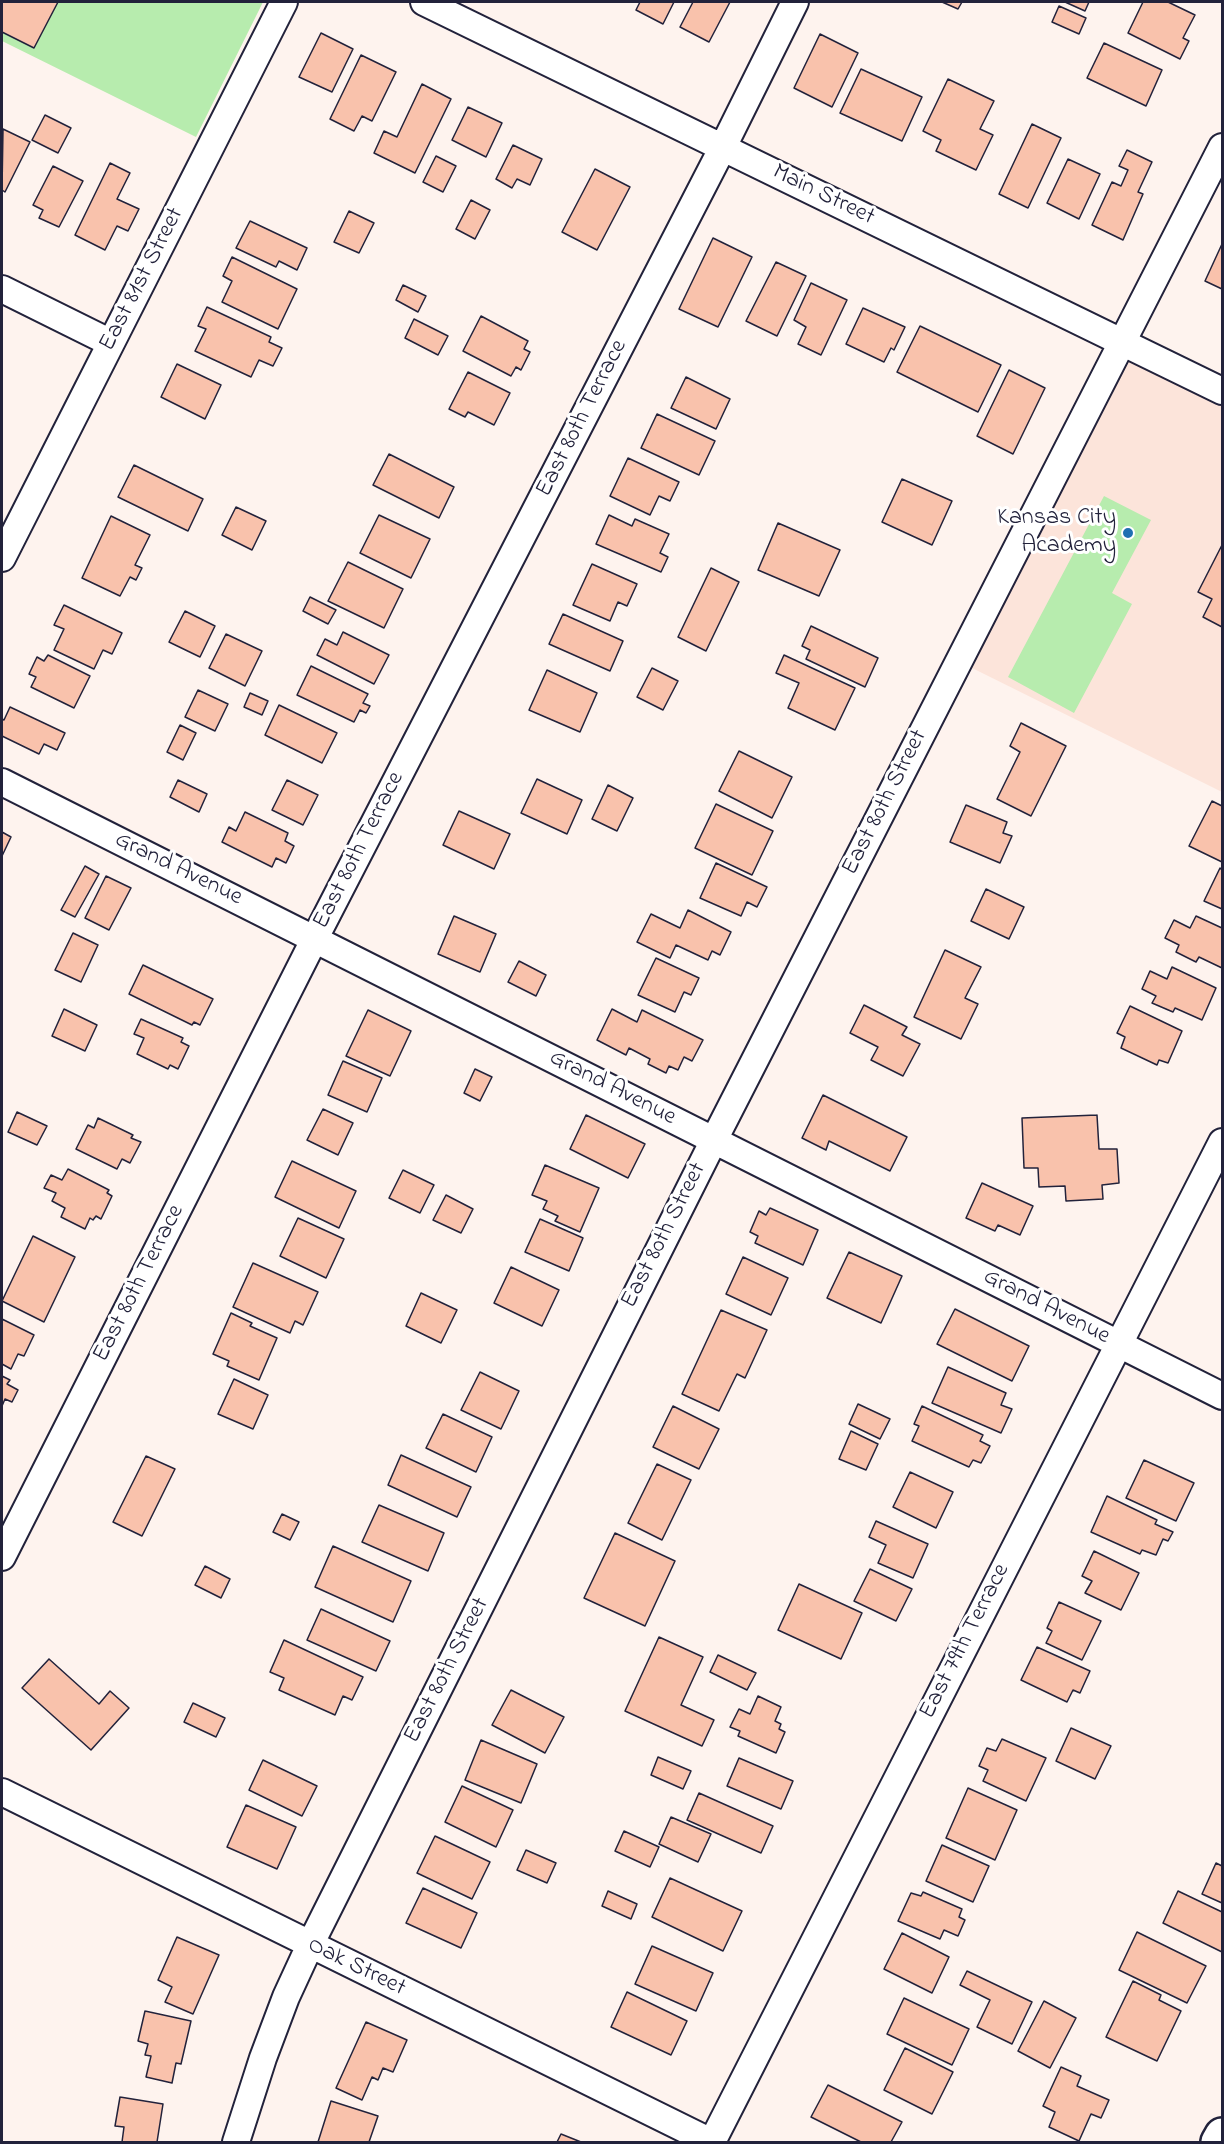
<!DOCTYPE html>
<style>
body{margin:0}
#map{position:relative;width:1224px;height:2144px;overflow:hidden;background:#fef3ee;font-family:"Indie Flower",sans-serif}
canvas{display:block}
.frame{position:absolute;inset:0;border:3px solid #22223b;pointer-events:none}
</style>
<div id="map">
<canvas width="1224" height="2144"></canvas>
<div class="frame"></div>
</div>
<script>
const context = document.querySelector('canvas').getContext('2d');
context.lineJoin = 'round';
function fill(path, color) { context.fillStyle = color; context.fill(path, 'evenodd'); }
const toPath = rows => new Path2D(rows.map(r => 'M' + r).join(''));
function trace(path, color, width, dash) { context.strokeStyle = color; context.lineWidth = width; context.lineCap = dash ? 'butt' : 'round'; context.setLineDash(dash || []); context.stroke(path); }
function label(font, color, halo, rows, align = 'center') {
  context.font = font + ' "Indie Flower",sans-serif'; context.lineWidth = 6; context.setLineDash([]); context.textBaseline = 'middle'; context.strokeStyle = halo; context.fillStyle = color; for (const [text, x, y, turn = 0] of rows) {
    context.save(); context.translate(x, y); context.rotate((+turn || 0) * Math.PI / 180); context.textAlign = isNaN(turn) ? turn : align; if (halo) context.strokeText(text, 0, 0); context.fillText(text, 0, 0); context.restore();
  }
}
const built = toPath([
 [1126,355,1222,401,1222,792,966,665]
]);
const green = toPath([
 [2,2,263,2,196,137,2,41],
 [1104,496,1151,520,1112,593,1132,604,1074,713,1008,677]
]);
const building = toPath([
 [2,2,58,2,34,48,2,32,2,2],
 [640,2,674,2,663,24,636,10,640,2],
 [693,2,730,2,709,42,680,27,693,2],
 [942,2,962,2,958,9,942,2],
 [1065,2,1089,2,1085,11,1065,2],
 [1143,2,1168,2,1195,15,1183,38,1189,41,1180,59,1128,33,1143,2],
 [1059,6,1086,18,1079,34,1052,22,1059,6],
 [321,33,353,49,332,92,299,77,321,33],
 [820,34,858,53,832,107,794,88,820,34],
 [1104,43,1162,70,1146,106,1087,78,1104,43],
 [361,55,396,72,372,121,362,116,354,131,330,119,361,55],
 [861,69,922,97,902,141,840,113,861,69],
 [948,79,994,101,980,129,993,135,976,170,936,151,941,140,923,131,948,79],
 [422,84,451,99,415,173,374,153,384,131,397,137,422,84],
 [468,107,502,123,486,157,452,140,468,107],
 [45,115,71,128,58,153,32,140,45,115],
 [1032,124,1061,138,1028,208,999,194,1032,124],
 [3,129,30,142,5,192,2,190,3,129],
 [513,145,542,159,530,185,517,179,512,188,496,179,513,145],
 [1127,150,1152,162,1138,192,1143,194,1123,240,1092,225,1112,182,1121,186,1128,170,1119,166,1127,150],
 [436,156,456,166,443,192,423,182,436,156],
 [1068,159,1100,174,1079,219,1047,203,1068,159],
 [110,163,130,173,117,199,139,209,128,231,117,226,105,250,75,235,110,163],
 [53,166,83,181,59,227,39,218,43,210,33,205,53,166],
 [595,169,630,187,597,250,562,232,595,169],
 [471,200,490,210,475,239,456,229,471,200],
 [349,211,374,223,359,253,334,242,349,211],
 [250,221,307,248,297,270,279,261,276,267,236,248,250,221],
 [713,238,752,257,718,327,679,309,713,238],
 [1222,244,1222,289,1205,281,1222,244],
 [232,257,297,289,278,329,222,302,232,281,223,276,232,257],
 [776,262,806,276,777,336,746,321,776,262],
 [811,283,847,300,821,355,798,344,806,327,794,320,811,283],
 [403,285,426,296,418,312,396,300,403,285],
 [207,307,271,337,269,342,282,348,273,366,259,360,251,377,195,351,206,329,198,326,207,307],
 [863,308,905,327,894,350,891,348,884,362,846,344,863,308],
 [481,316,528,341,524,349,530,352,521,370,516,367,511,376,463,351,481,316],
 [414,319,448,336,438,355,405,338,414,319],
 [920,326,1001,365,978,412,897,372,920,326],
 [177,364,221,385,205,419,161,397,177,364],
 [1009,370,1045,388,1013,454,977,436,1009,370],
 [468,372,510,393,494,425,468,412,465,417,449,409,468,372],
 [686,377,730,399,716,429,671,408,686,377],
 [657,414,715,441,699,475,641,448,657,414],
 [389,454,454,487,439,518,373,485,389,454],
 [628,458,679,482,670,501,659,496,650,515,610,496,628,458],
 [134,465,203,499,188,531,118,497,134,465],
 [902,479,952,501,932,545,882,522,902,479],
 [236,507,266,521,252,550,222,535,236,507],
 [379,515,430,539,411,578,360,553,379,515],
 [609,515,632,526,635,519,669,534,660,553,668,557,661,572,596,544,609,515],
 [111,516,150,535,135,565,142,568,136,580,130,577,120,596,82,578,111,516],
 [778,523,840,550,819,596,758,570,778,523],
 [1222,545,1222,627,1203,617,1212,599,1198,592,1222,545],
 [348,562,403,589,384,628,328,601,348,562],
 [592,564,637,584,627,606,618,602,610,621,573,605,592,564],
 [711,568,739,582,706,651,678,637,711,568],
 [310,597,336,610,328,624,303,611,310,597],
 [64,605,122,633,112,654,103,650,94,669,54,650,64,629,54,625,64,605],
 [185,611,215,626,200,657,169,642,185,611],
 [563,614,623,641,610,671,549,644,563,614],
 [811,626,878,658,865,687,806,659,810,650,802,646,811,626],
 [343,632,389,655,374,684,317,655,325,639,337,645,343,632],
 [226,634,262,651,245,686,209,668,226,634],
 [48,655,90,676,74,708,31,687,36,677,29,674,37,657,44,661,48,655],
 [784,655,855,688,835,730,788,708,799,683,776,673,784,655],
 [311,666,368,694,363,703,370,706,366,713,360,710,354,722,297,695,311,666],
 [652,668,678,681,663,710,637,697,652,668],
 [547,670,597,693,580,732,529,710,547,670],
 [198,690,228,704,215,731,185,717,198,690],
 [250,693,268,701,262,715,244,707,250,693],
 [279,705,337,733,322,763,265,735,279,705],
 [10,707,65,733,57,750,44,744,39,754,2,736,2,719,4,720,10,707],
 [1021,723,1066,746,1031,816,997,799,1020,752,1010,746,1021,723],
 [180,725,196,733,183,760,167,752,180,725],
 [739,751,792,777,772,818,719,791,739,751],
 [537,779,582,800,567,834,521,813,537,779],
 [178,780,207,794,199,812,170,797,178,780],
 [287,780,318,795,303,825,272,810,287,780],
 [608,785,633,798,617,831,592,819,608,785],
 [1212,801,1222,806,1222,862,1189,846,1212,801],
 [716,804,773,831,752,875,695,848,716,804],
 [966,805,1007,822,1003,833,1012,836,1000,863,950,842,966,805],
 [459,811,510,834,494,869,443,845,459,811],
 [245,812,288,833,285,841,294,846,286,863,276,858,272,867,222,842,229,827,236,831,245,812],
 [2,832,11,837,2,856,2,832],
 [716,863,767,887,757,907,747,902,741,916,700,898,716,863],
 [85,866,99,874,75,917,61,910,85,866],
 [1220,868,1222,870,1222,909,1204,901,1220,868],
 [106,876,131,888,109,930,85,918,106,876],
 [986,889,1024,907,1009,939,971,921,986,889],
 [688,910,731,932,720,955,712,951,708,960,676,945,670,958,637,942,651,914,680,928,688,910],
 [454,916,496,934,480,972,438,954,454,916],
 [1196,916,1222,928,1222,968,1199,957,1196,962,1176,952,1179,945,1165,938,1174,920,1190,928,1196,916],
 [73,933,98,945,81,982,55,970,73,933],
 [945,950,981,967,965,998,978,1004,961,1039,914,1017,945,950],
 [656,958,699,978,691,995,684,992,675,1012,638,995,656,958],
 [519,961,546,975,536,996,508,982,519,961],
 [143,965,213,999,200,1025,194,1022,192,1025,129,994,143,965],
 [1172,967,1216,988,1202,1020,1175,1008,1173,1012,1152,1003,1156,996,1142,989,1150,971,1167,979,1172,967],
 [864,1005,907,1027,902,1035,920,1044,903,1076,871,1060,878,1047,850,1033,864,1005],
 [1130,1006,1182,1031,1168,1063,1159,1060,1157,1065,1121,1048,1125,1037,1117,1033,1130,1006],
 [64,1009,97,1025,85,1051,52,1036,64,1009],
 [612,1009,637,1022,642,1010,703,1040,692,1061,684,1057,678,1070,669,1066,666,1073,648,1064,650,1059,629,1048,626,1055,597,1040,612,1009],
 [368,1010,411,1031,390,1076,346,1056,368,1010],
 [141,1019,183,1038,181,1042,189,1046,178,1069,170,1065,168,1069,137,1054,144,1038,134,1034,141,1019],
 [343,1061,382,1078,367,1112,328,1095,343,1061],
 [475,1069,492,1077,480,1101,464,1093,475,1069],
 [823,1095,907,1137,890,1171,829,1141,826,1150,802,1138,823,1095],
 [323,1109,353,1123,338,1155,307,1140,323,1109],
 [17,1112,47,1126,37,1145,8,1132,17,1112],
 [586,1115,645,1144,628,1178,570,1149,586,1115],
 [1097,1115,1099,1149,1117,1149,1119,1183,1102,1185,1103,1199,1066,1201,1065,1186,1039,1187,1038,1168,1024,1168,1022,1118,1097,1115],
 [98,1118,133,1135,131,1138,141,1142,130,1163,122,1159,117,1169,76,1149,88,1125,94,1128,98,1118],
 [292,1161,356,1191,339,1228,275,1197,292,1161],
 [545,1165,599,1188,580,1232,555,1221,558,1216,543,1209,547,1201,532,1195,545,1165],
 [68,1169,109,1190,107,1193,112,1196,101,1219,96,1216,93,1220,90,1218,85,1229,61,1217,65,1208,52,1201,56,1193,44,1188,51,1175,62,1180,68,1169],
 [403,1170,434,1185,420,1213,389,1198,403,1170],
 [982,1183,1033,1206,1020,1235,998,1225,995,1231,966,1218,982,1183],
 [446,1195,473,1209,461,1233,433,1220,446,1195],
 [770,1208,818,1230,803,1265,755,1243,758,1236,750,1232,759,1211,766,1215,770,1208],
 [298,1218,344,1239,326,1278,280,1256,298,1218],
 [540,1219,583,1238,569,1271,525,1252,540,1219],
 [33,1236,75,1257,44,1322,2,1301,33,1236],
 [849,1252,902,1276,881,1323,827,1298,849,1252],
 [743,1257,788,1278,771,1315,726,1294,743,1257],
 [253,1263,318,1292,303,1325,295,1321,290,1333,233,1307,253,1263],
 [511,1267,559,1290,542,1326,494,1303,511,1267],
 [421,1293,457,1310,441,1343,406,1326,421,1293],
 [955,1309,1029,1346,1012,1381,937,1344,955,1309],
 [721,1310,767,1330,745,1378,737,1374,719,1411,682,1394,721,1310],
 [231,1313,252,1323,250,1326,277,1338,259,1380,227,1366,229,1361,213,1354,231,1313],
 [2,1319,34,1335,24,1356,18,1354,11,1369,2,1364,2,1319],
 [948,1367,1006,1393,1001,1405,1012,1409,1001,1433,932,1403,948,1367],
 [480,1372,519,1391,501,1429,461,1410,480,1372],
 [2,1376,10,1380,7,1384,18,1390,12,1402,5,1399,2,1406,2,1376],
 [234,1379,268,1395,253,1429,218,1414,234,1379],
 [858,1404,890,1419,880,1439,849,1424,858,1404],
 [673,1406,719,1429,699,1469,653,1447,673,1406],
 [922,1406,983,1435,980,1441,990,1446,981,1463,973,1460,969,1467,912,1441,919,1426,914,1424,922,1406],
 [443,1414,492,1437,476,1472,426,1448,443,1414],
 [851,1431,878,1444,866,1470,839,1459,851,1431],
 [401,1455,471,1487,457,1517,388,1485,401,1455],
 [146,1456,175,1469,142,1536,113,1522,146,1456],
 [1144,1460,1194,1483,1176,1521,1126,1498,1144,1460],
 [657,1464,691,1480,662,1540,628,1523,657,1464],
 [910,1472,953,1492,936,1528,893,1507,910,1472],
 [1107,1496,1157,1520,1155,1524,1173,1532,1168,1541,1163,1539,1156,1555,1142,1550,1140,1554,1091,1532,1107,1496],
 [379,1505,444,1533,428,1571,362,1542,379,1505],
 [282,1514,299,1522,290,1540,273,1532,282,1514],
 [876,1521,928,1544,913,1578,878,1563,886,1545,869,1537,876,1521],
 [615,1533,675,1561,645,1626,584,1598,615,1533],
 [333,1546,411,1581,393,1622,315,1587,333,1546],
 [1094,1551,1139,1573,1121,1610,1085,1593,1092,1581,1082,1576,1094,1551],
 [205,1566,230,1579,221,1598,195,1585,205,1566],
 [870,1569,912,1589,896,1621,854,1601,870,1569],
 [799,1584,862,1613,841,1659,778,1630,799,1584],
 [1059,1602,1101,1621,1082,1660,1046,1643,1052,1631,1047,1628,1059,1602],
 [321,1609,390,1641,376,1671,307,1640,321,1609],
 [659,1637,703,1657,681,1705,714,1720,702,1746,625,1711,659,1637],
 [284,1640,363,1677,352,1700,343,1696,335,1715,279,1690,284,1678,270,1672,284,1640],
 [1037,1647,1090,1671,1080,1693,1073,1690,1067,1702,1021,1680,1037,1647],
 [718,1655,756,1673,747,1690,710,1672,718,1655],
 [49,1659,99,1704,110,1691,129,1708,91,1750,22,1688,49,1659],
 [511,1690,564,1717,545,1753,492,1725,511,1690],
 [758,1696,781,1707,775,1721,781,1724,779,1729,785,1732,776,1753,738,1736,740,1731,730,1727,739,1709,750,1714,758,1696],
 [193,1703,225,1718,216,1737,184,1722,193,1703],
 [1071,1728,1111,1746,1095,1779,1056,1761,1071,1728],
 [1002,1739,1046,1758,1026,1801,983,1781,988,1770,979,1766,987,1748,996,1751,1002,1739],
 [481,1740,537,1764,521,1803,465,1780,481,1740],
 [658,1757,691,1771,683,1789,651,1775,658,1757],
 [739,1758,793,1781,781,1809,727,1786,739,1758],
 [263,1760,317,1786,302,1816,249,1790,263,1760],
 [462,1786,513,1810,496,1847,445,1822,462,1786],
 [968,1788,1017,1810,995,1860,946,1838,968,1788],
 [699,1793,773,1826,761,1853,687,1820,699,1793],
 [246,1805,296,1827,277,1869,227,1847,246,1805],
 [671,1817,711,1834,698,1862,659,1844,671,1817],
 [624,1831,659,1847,650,1867,615,1851,624,1831],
 [435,1836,490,1862,472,1899,417,1873,435,1836],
 [942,1845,989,1866,973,1902,926,1881,942,1845],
 [526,1850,556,1863,547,1883,517,1870,526,1850],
 [1216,1863,1222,1866,1222,1903,1202,1894,1216,1863],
 [670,1878,742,1911,723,1951,652,1917,670,1878],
 [423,1888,477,1913,461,1948,406,1923,423,1888],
 [608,1891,637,1904,631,1919,602,1906,608,1891],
 [1178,1891,1222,1912,1222,1952,1163,1923,1178,1891],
 [923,1892,962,1909,959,1917,965,1920,958,1936,944,1930,940,1939,898,1921,911,1893,921,1896,923,1892],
 [1137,1932,1206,1966,1187,2003,1119,1970,1137,1932],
 [902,1933,949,1957,932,1993,884,1969,902,1933],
 [177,1937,219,1955,193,2014,165,2002,172,1987,158,1980,177,1937],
 [652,1946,713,1973,696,2011,635,1984,652,1946],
 [967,1971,1032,2002,1012,2044,977,2027,990,2000,960,1985,967,1971],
 [1133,1981,1161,1995,1159,2000,1181,2011,1157,2061,1106,2037,1133,1981],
 [627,1992,687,2021,671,2055,611,2027,627,1992],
 [904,1998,969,2029,952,2065,887,2034,904,1998],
 [1044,2001,1076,2018,1050,2068,1018,2051,1044,2001],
 [145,2011,191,2021,181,2064,176,2063,172,2083,146,2077,151,2056,145,2055,148,2044,138,2041,145,2011],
 [366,2022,407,2040,393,2072,383,2068,378,2080,372,2077,362,2100,336,2088,366,2022],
 [905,2048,953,2072,932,2114,884,2090,905,2048],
 [1061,2067,1081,2076,1077,2086,1109,2100,1101,2118,1091,2114,1079,2141,1049,2127,1055,2112,1043,2106,1061,2067],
 [828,2085,902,2122,891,2142,861,2142,811,2117,828,2085],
 [120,2097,163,2104,157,2142,122,2142,124,2127,115,2126,120,2097],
 [331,2101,378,2116,369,2142,318,2142,331,2101],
 [561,2134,581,2142,557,2142,561,2134]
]);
const street = toPath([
 [424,2,1222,391],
 [2,289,111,343],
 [2,558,284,2],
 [2,782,1222,1396],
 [2,1557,315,938,723,147,795,2],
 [2,1792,711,2142],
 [236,2142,263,2058,286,1997,310,1945,714,1140,1222,147],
 [712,2142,1222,1142]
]);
const secondary = toPath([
 [1218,2142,1222,2135]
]);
const markers = [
 [1128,533,6,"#1f6fb2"]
];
const streetNames = [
 ["Main Street",823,196,26],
 ["East 81st Street",143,280,-63],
 ["East 80th Terrace",583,419,-63],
 ["East 80th Street",886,803,-63],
 ["East 80th Terrace",360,851,-63],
 ["Grand Avenue",178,870,26],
 ["Grand Avenue",612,1089,27],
 ["East 80th Street",665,1236,-63],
 ["East 80th Terrace",140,1284,-63],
 ["Grand Avenue",1046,1308,27],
 ["East 79th Terrace",966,1642,-63],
 ["East 80th Street",448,1671,-63],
 ["Oak Street",356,1968,26]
];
const poiNames = [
 ["Kansas City",1116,519],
 ["Academy",1116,547]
];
fill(built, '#fce4da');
fill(green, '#b7ecae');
fill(building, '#f9c2ac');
trace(building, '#22223b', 1.5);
trace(street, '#22223b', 30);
trace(secondary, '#22223b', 38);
trace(street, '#fff', 26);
trace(secondary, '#fff', 33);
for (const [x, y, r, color] of markers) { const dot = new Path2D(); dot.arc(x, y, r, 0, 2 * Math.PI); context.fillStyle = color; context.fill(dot); trace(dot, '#fff', 2); }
label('24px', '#22223b', '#fff', streetNames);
label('24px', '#22223b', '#fff', poiNames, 'right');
</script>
